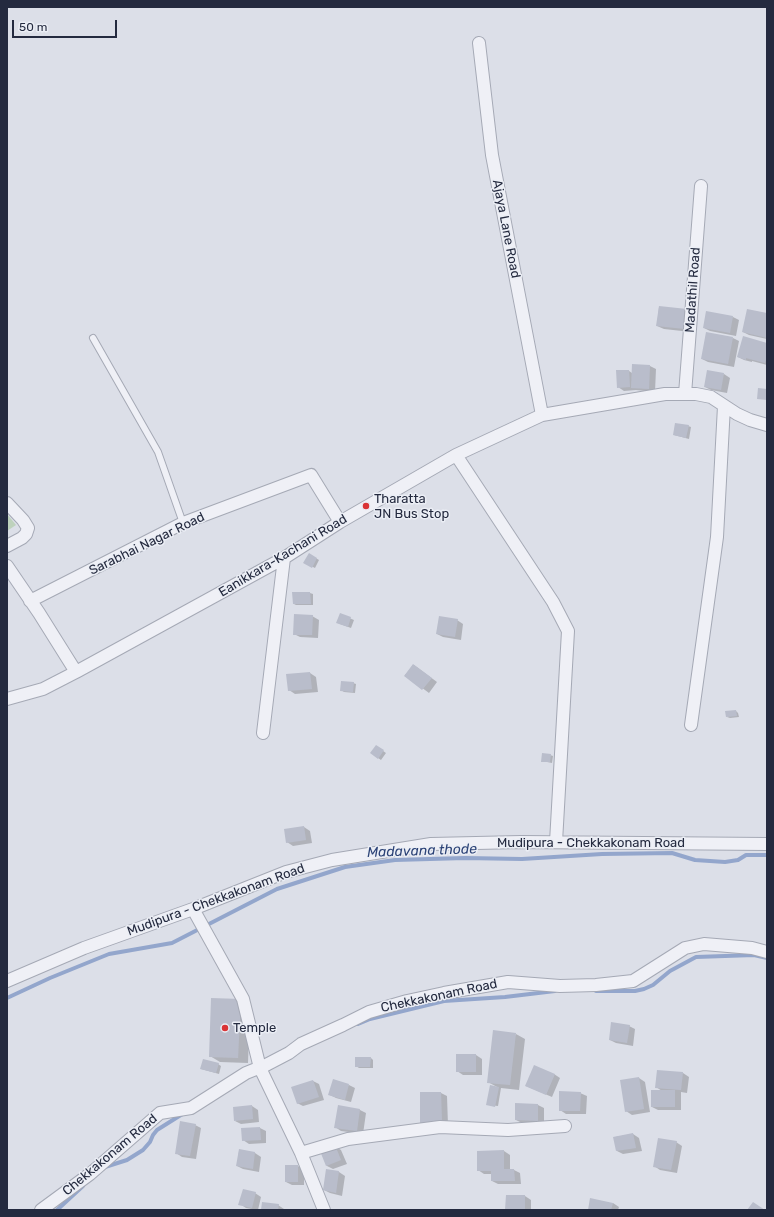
<!DOCTYPE html>
<style>
body{margin:0}
#map{position:relative;width:774px;height:1217px;overflow:hidden;background:#dcdfe8;font-family:Rubik,sans-serif}
canvas{display:block}
.frame{position:absolute;inset:0;border:8px solid #242a3f;pointer-events:none}
.scale{position:absolute;left:12px;top:20px;width:105px;height:18px;box-sizing:border-box;border:2px solid #242a3f;border-top:0;padding-left:5px;font-size:12px;line-height:14px;white-space:nowrap;color:#242a3f;-webkit-text-stroke:3px #ebeef5;paint-order:stroke}
</style>
<div id="map">
<canvas width="774" height="1217"></canvas>
<div class="frame"></div>
<div class="scale">50 m</div>
</div>
<script>
const context = document.querySelector('canvas').getContext('2d');
context.lineJoin = 'round';
function fill(path, color) { context.fillStyle = color; context.fill(path, 'evenodd'); }
const toPath = rows => new Path2D(rows.map(r => 'M' + r).join(''));
function trace(path, color, width, dash) { context.strokeStyle = color; context.lineWidth = width; context.lineCap = dash ? 'butt' : 'round'; context.setLineDash(dash || []); context.stroke(path); }
function label(font, color, halo, rows, align = 'center') {
  context.font = font + ' Rubik,sans-serif'; context.lineWidth = 3; context.setLineDash([]); context.textBaseline = 'middle'; context.strokeStyle = halo; context.fillStyle = color; for (const [text, x, y, turn = 0] of rows) {
    context.save(); context.translate(x, y); context.rotate((+turn || 0) * Math.PI / 180); context.textAlign = isNaN(turn) ? turn : align; if (halo) context.strokeText(text, 0, 0); context.fillText(text, 0, 0); context.restore();
  }
}
const green = toPath([
 [7,514,16,525,7,531]
]);
const shadow = toPath([
 [659,307,691,332,664,329,657,326],
 [767,314,767,339,749,335,743,332],
 [733,317,739,320,736,336,710,331,704,328],
 [733,338,739,341,734,367,708,362,702,359],
 [767,344,767,365,752,361,752,362,744,360,738,357],
 [650,366,656,369,655,392,636,390,624,391,618,387,629,371,632,373],
 [724,374,730,378,727,393,711,390,705,387],
 [688,426,691,427,689,439,674,435],
 [309,554,319,560,315,568,305,563],
 [293,593,310,593,313,594,313,605,296,605,294,604],
 [340,614,354,620,351,628,340,624],
 [312,616,319,620,318,638,300,637,294,634],
 [457,620,463,624,461,640,443,637,437,634],
 [414,665,437,682,429,693,405,675],
 [310,673,316,677,318,692,295,694,289,690,287,675],
 [353,683,356,684,355,693,344,692,341,690],
 [736,711,738,713,739,717,730,718,727,717],
 [376,746,386,753,381,760,371,753],
 [550,755,553,756,552,763,542,761],
 [304,827,310,831,312,843,293,846,287,842],
 [212,999,250,1006,248,1063,220,1062,210,1056],
 [629,1026,635,1029,633,1046,616,1043,610,1040],
 [516,1034,525,1039,519,1090,501,1088,498,1106,489,1105,497,1087,488,1082],
 [476,1055,482,1059,482,1075,463,1075,457,1071],
 [371,1058,373,1060,373,1068,359,1068,356,1066],
 [218,1064,221,1066,219,1074,201,1069],
 [683,1073,689,1077,687,1093,681,1092,681,1110,658,1110,652,1107,662,1091,656,1087],
 [554,1074,560,1078,552,1097,526,1086],
 [639,1078,645,1082,650,1112,632,1115,626,1111],
 [313,1081,319,1084,324,1100,303,1106,297,1103],
 [349,1085,355,1088,351,1102,336,1098,330,1095],
 [441,1093,447,1096,448,1125,427,1126,421,1122],
 [580,1093,587,1096,586,1114,566,1114,560,1110],
 [516,1104,538,1105,544,1108,544,1124,522,1123,516,1120],
 [252,1106,258,1110,259,1122,241,1124,235,1121],
 [339,1106,360,1110,366,1113,363,1134,341,1131,335,1127],
 [195,1125,201,1128,196,1159,182,1157,176,1153],
 [260,1128,266,1131,266,1143,249,1144,243,1140],
 [633,1134,639,1138,642,1151,623,1154,617,1151,615,1137],
 [676,1142,682,1146,677,1173,660,1170,654,1166],
 [335,1146,341,1150,347,1164,333,1169,327,1166,321,1151],
 [239,1151,255,1153,261,1157,259,1172,243,1169,237,1166],
 [504,1151,510,1155,510,1170,514,1170,520,1173,521,1184,498,1184,492,1181,492,1174,484,1174,478,1170],
 [286,1166,298,1166,304,1170,304,1185,292,1185,286,1182],
 [327,1170,339,1172,345,1176,342,1196,330,1193,324,1190],
 [255,1193,261,1197,258,1210,246,1208,240,1204],
 [525,1196,531,1200,531,1210,506,1210],
 [613,1203,619,1207,618,1210,589,1210],
 [278,1205,284,1209,284,1210,262,1210]
]);
const stream = toPath([
 [596,991,635,991,644,989,653,985,670,971,696,957,754,955,767,958],
 [7,998,50,978,109,954,172,943,277,889,345,867,395,860,465,858,522,859,602,854,672,853,695,860,725,862,738,860,746,855,767,855],
 [358,1024,370,1019,444,1001,505,997,555,991],
 [105,1167,127,1160,143,1150,150,1142,153,1135,157,1130,184,1113],
 [57,1210,83,1186]
]);
const building = toPath([
 [659,306,687,309,685,329,656,326],
 [747,309,767,313,767,338,742,332],
 [706,311,733,316,730,333,703,328],
 [706,332,733,337,728,364,701,359],
 [743,336,767,343,767,356,765,363,746,358,746,360,737,357],
 [632,364,650,365,649,389,631,388],
 [616,370,629,370,630,387,617,388],
 [707,370,724,373,721,390,704,387],
 [758,388,767,389,767,400,757,399],
 [675,423,689,425,686,438,673,435],
 [309,553,317,558,312,568,303,563],
 [292,592,310,592,311,604,293,604],
 [340,613,351,617,348,627,336,623],
 [294,614,313,615,312,635,293,635],
 [439,616,458,619,455,637,436,634],
 [413,664,432,678,422,690,404,676],
 [310,672,312,689,288,691,286,674],
 [341,681,354,682,353,692,340,691],
 [736,710,737,716,726,717,725,711],
 [376,745,384,750,378,759,370,753],
 [542,753,551,754,550,762,541,762],
 [304,826,306,840,286,843,284,829],
 [211,998,241,999,238,1058,209,1057],
 [611,1022,630,1025,627,1043,609,1040],
 [493,1030,516,1033,510,1085,487,1083],
 [456,1054,476,1054,476,1072,456,1072],
 [355,1057,371,1057,370,1067,355,1067],
 [203,1059,219,1063,216,1073,200,1069],
 [534,1065,555,1074,546,1095,525,1086],
 [657,1070,683,1072,681,1090,655,1088],
 [639,1077,644,1109,625,1112,620,1080],
 [333,1079,349,1084,345,1100,328,1095],
 [313,1080,319,1097,297,1104,291,1087],
 [490,1085,499,1087,495,1107,486,1105],
 [651,1090,675,1090,675,1107,651,1107],
 [559,1091,581,1092,580,1111,559,1111],
 [420,1092,441,1092,442,1122,420,1123],
 [515,1103,538,1104,538,1121,515,1120],
 [252,1105,253,1119,234,1121,233,1107],
 [338,1105,360,1109,357,1131,334,1128],
 [180,1121,196,1124,190,1156,175,1154],
 [260,1127,261,1140,242,1141,241,1128],
 [633,1133,636,1148,616,1151,613,1137],
 [658,1138,677,1141,671,1170,653,1167],
 [335,1145,341,1160,326,1166,320,1151],
 [239,1149,255,1152,253,1169,236,1166],
 [504,1150,504,1169,514,1169,515,1181,491,1181,491,1171,477,1171,477,1151],
 [285,1165,298,1165,298,1182,285,1182],
 [326,1169,339,1171,336,1193,323,1190],
 [243,1189,256,1192,252,1208,238,1205],
 [506,1195,525,1195,525,1210,505,1210],
 [590,1198,613,1203,611,1210,588,1210],
 [262,1202,279,1204,278,1210,261,1210],
 [753,1202,765,1210,747,1210]
]);
const lane = toPath([
 [93,338,158,452,183,523]
]);
const street = toPath([
 [479,43,492,155,542,415],
 [685,394,701,186],
 [456,455,553,602,568,631,556,842],
 [7,503,23,520,28,528,26,534,22,538,7,546],
 [7,566,39,613,76,672],
 [30,601,183,523,311,475,340,522],
 [7,699,43,689,76,672,284,558,340,522,456,455,542,415,665,394,696,394,711,397,737,414,750,420,767,425],
 [691,725,717,537,724,406],
 [263,733,284,558],
 [193,909,243,999,260,1068,301,1153,324,1210],
 [7,981,84,948,193,909,286,872,332,860,431,844,521,842,767,844],
 [301,1153,348,1139,440,1127,508,1130,565,1126],
 [41,1210,90,1174,160,1113,191,1108,246,1073,266,1065,289,1053,301,1044,343,1025,369,1012,407,1001,444,993,508,982,560,986,596,985,633,981,685,948,704,944,752,948,767,952]
]);
const markers = [
 [366,506,4,"#da3335"],
 [225,1028,4,"#da3335"]
];
const streetNames = [
 ["Ajaya Lane Road",506,229,79],
 ["Madathil Road",693,290,-86],
 ["Sarabhai Nagar Road",147,544,-26],
 ["Eanikkara-Kachani Road",283,556,-31],
 ["Mudipura - Chekkakonam Road",591,843],
 ["Mudipura - Chekkakonam Road",216,900,-20],
 ["Chekkakonam Road",439,996,-12],
 ["Chekkakonam Road",110,1155,-40]
];
const poiNames = [
 ["Tharatta",374,499],
 ["JN Bus Stop",374,514],
 ["Temple",233,1028]
];
const waterNames = [
 ["Madavana thode",422,851,-2]
];
fill(green, '#bed2bc');
fill(shadow, '#0003');
trace(stream, '#93a6cc', 4);
fill(building, '#b9bdcb');
trace(lane, '#a5a9b5', 8);
trace(street, '#a5a9b5', 14);
trace(lane, '#eff0f6', 6);
trace(street, '#eff0f6', 12);
for (const [x, y, r, color] of markers) { const dot = new Path2D(); dot.arc(x, y, r, 0, 2 * Math.PI); context.fillStyle = color; context.fill(dot); trace(dot, '#ebeef5', 1.5); }
label('13px', '#242a3f', '#ebeef5', streetNames);
label('13px', '#242a3f', '#ebeef5', poiNames, 'left');
label('italic 14px', '#2b4276', '#ebeef5', waterNames);
</script>
